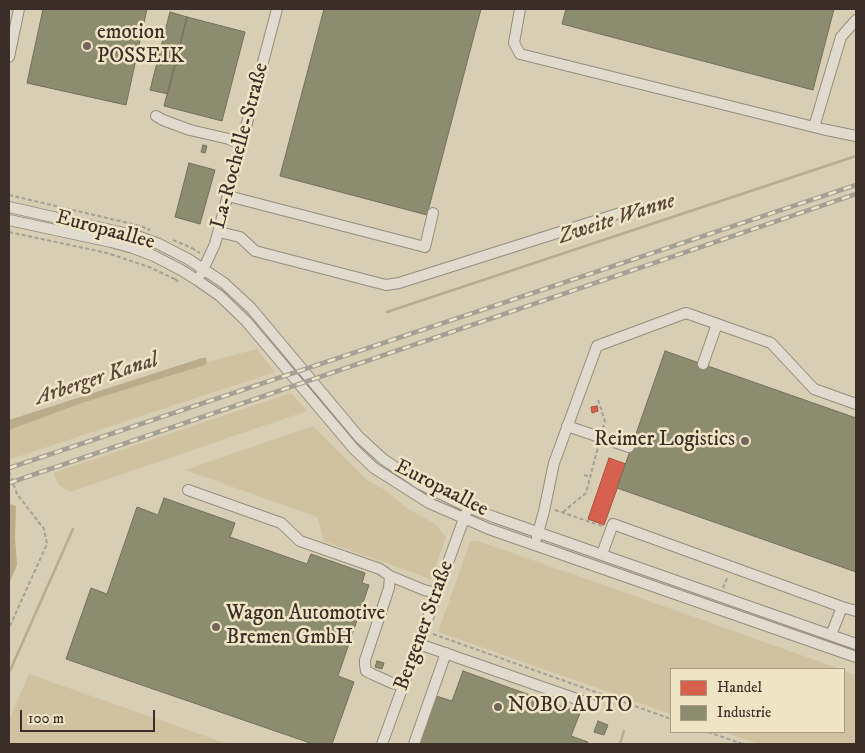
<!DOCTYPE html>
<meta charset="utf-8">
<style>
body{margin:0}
#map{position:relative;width:865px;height:753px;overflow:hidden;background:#d8ceb4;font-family:"IM FELL DW Pica",serif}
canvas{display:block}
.frame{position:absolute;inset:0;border:10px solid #3b2d28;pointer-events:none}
.legend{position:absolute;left:670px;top:668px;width:175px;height:65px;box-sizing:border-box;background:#efe4c4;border:1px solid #a79b86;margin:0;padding:6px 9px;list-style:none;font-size:15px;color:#3b2d28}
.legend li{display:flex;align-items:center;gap:10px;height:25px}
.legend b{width:25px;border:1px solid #a79b86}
.scale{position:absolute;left:20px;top:710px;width:135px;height:22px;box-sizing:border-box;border:2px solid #3b2d28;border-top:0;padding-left:6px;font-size:15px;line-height:18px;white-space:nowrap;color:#3b2d28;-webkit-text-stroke:4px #efe4c4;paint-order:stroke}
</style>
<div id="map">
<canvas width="865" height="753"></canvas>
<div class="frame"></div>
<ul class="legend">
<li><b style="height:14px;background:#d6604d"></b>Handel</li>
<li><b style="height:14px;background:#8c8c6e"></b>Industrie</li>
</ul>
<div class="scale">100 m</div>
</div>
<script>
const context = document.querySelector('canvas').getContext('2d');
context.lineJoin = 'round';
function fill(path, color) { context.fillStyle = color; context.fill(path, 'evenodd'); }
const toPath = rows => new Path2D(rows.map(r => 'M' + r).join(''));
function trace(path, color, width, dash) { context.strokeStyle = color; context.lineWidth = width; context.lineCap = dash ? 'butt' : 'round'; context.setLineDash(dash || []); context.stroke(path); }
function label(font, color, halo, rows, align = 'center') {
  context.font = font + ' "IM FELL DW Pica",serif'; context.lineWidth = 5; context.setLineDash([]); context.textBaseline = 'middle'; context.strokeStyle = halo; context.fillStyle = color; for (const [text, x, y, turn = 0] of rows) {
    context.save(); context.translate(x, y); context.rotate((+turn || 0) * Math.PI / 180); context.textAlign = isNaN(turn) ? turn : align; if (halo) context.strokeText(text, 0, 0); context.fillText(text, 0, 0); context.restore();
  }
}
const green = toPath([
 [257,349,275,372,11,459,9,453,9,430,82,403,204,365,207,362],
 [291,393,307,411,70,492,59,485,53,473],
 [313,426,368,481,385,490,404,506,436,525,446,537,431,579,324,541,317,517,185,470],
 [478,541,652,602,840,669,671,669,671,714,438,632,470,542],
 [844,671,856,675,856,738,854,744,759,744,723,732,844,732],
 [29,674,228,744,9,744,9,720]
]);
const water = toPath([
 [202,358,206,358,207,362,205,365,82,403,9,430,9,420],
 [11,504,16,506,15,538,17,565,9,584,9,507]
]);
const shops = toPath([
 [597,406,598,411,592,413,591,407,597,406],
 [609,458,626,464,604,525,588,519,609,458]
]);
const industry = toPath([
 [43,9,147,9,126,105,27,83,43,9],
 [324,9,481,9,427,215,280,176,324,9],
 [566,9,834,9,813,90,562,24,566,9],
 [170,12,187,17,168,94,150,90,170,12],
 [187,17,245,32,222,121,164,106,187,17],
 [203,145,207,146,205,153,201,152,203,145],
 [189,163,215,170,200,224,175,217,189,163],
 [665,351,856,418,856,572,617,488,665,351],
 [164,498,235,523,230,537,307,564,311,554,365,573,362,583,369,585,338,676,354,682,332,744,313,744,66,659,91,588,107,594,137,507,158,515,164,498],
 [377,661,384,663,382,669,375,667,377,661],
 [463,671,580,713,571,736,588,742,587,744,419,744,436,696,452,701,463,671],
 [598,721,608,725,604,735,594,732,598,721]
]);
const stream = toPath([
 [387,312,856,156],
 [9,673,73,529],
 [620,744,624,731]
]);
const path = toPath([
 [9,195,141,226,150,230],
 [9,232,107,253,149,267,175,279,176,277],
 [173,240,192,248,191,249],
 [192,248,200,253],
 [175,279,179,282],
 [598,400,605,421,603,428],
 [9,472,17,494,44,529,47,544,9,628],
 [584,475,590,477],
 [555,510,602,526],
 [563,512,586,493,598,447],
 [723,588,728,576],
 [433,634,671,719],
 [708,732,743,744]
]);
const minor = toPath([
 [520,9,514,43,520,54,822,129,856,136],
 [9,57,19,9],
 [156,116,163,120,190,130,229,139,241,145],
 [814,127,841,37,856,20],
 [228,196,425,247,433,213],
 [9,207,137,236,159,244,188,259,224,283,251,308,359,437,383,459,420,484,468,507,494,517,856,644],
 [9,220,111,242,133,248,154,256,181,270,197,280,220,296,246,321,354,449,374,468,429,503,489,529,856,657],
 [219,232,240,237,255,251,386,285,399,283,639,207],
 [201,274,215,244,277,9],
 [703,364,717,324],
 [567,426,629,447],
 [188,490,281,523,300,541,380,569,390,576,424,590,437,593],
 [537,537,544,511,554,463,597,346,686,313,771,343,814,389,856,404],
 [602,554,613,524,842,607,831,635],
 [390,576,389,588,365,660,365,665,366,671,372,674,392,683,403,686],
 [842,607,856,611,856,610],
 [419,644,591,704],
 [382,744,466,513],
 [414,744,446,653]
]);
const rail = toPath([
 [9,468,856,185],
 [9,483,856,194]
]);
const markers = [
 [87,46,5,"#726559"],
 [745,441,5,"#726559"],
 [216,627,5,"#726559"],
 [498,707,5,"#726559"]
];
const poiNames = [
 ["emotion",97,34],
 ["POSSEIK",97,58],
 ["Reimer Logistics",735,441,"right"],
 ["Wagon Automotive",226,615],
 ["Bremen GmbH",226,639],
 ["NOBO AUTO",508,707]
];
const streetNames = [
 ["La-Rochelle-Straße",241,146,-75],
 ["Europaallee",105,231,15],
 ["Europaallee",441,489,27],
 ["Bergener Straße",425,626,-70]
];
const waterNames = [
 ["Zweite Wanne",617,220,-18],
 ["Arberger Kanal",97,380,-18]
];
fill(green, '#d0c2a0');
fill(water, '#baab8b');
fill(shops, '#d6604d');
trace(shops, '#a85142', 1);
fill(industry, '#8c8c6e');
trace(industry, '#747059', 1);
trace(stream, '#baab8b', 2.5);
trace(minor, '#948d7e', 12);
trace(path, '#a5a096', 2, [4, 2.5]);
trace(minor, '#e0dbce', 10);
trace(rail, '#a5a096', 4.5);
trace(rail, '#efe4c4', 2.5, [8]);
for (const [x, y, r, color] of markers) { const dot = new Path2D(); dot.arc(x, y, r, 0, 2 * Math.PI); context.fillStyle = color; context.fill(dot); trace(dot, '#efe4c4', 2); }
label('21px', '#3b2d28', '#efe4c4', poiNames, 'left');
label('21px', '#3b2d28', '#efe4c4', streetNames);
label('italic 22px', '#58493c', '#efe4c4', waterNames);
</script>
